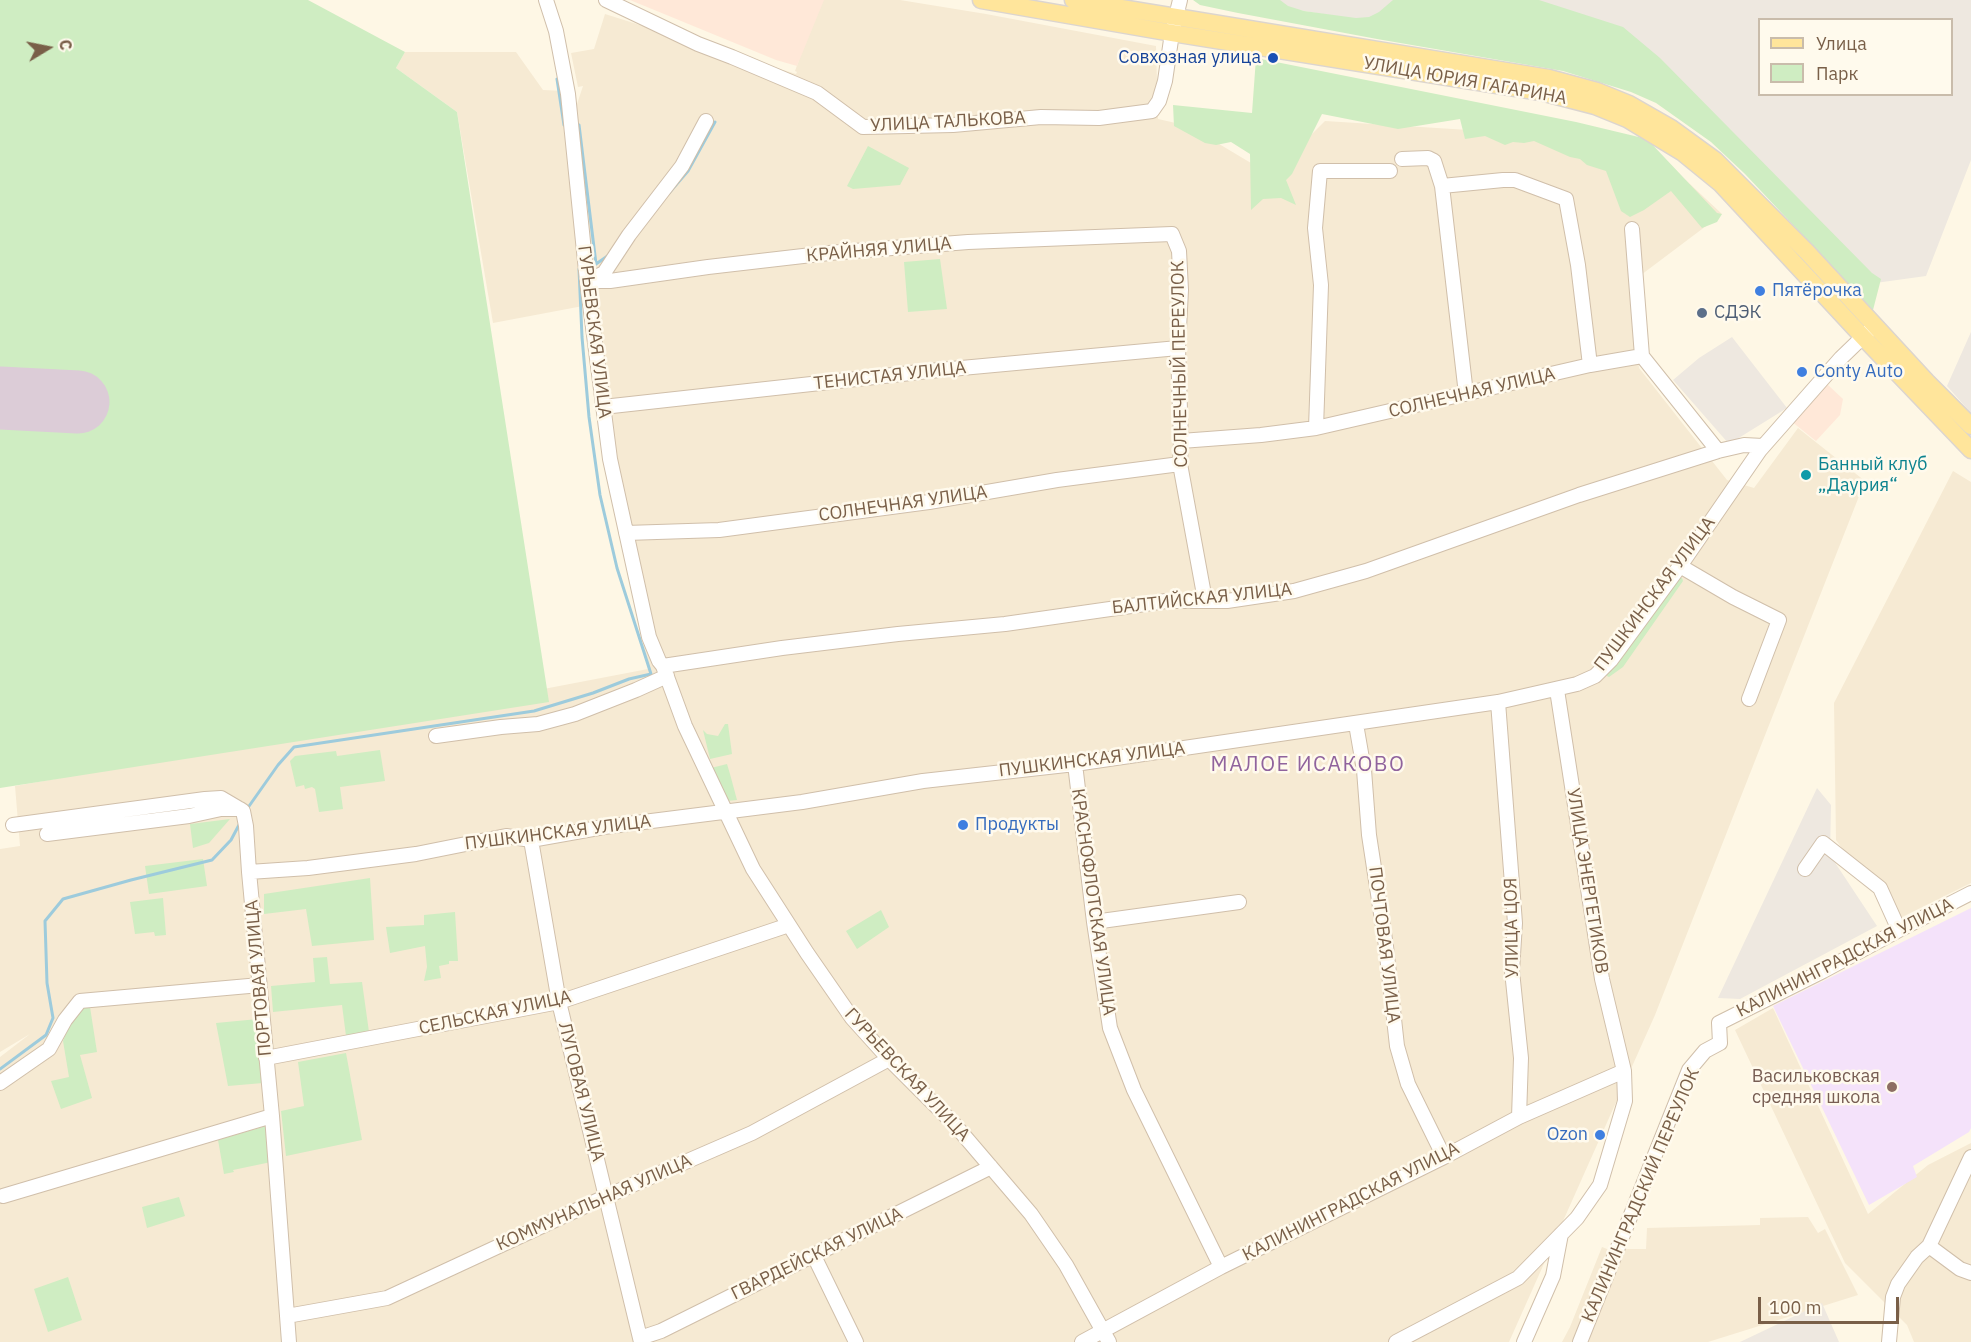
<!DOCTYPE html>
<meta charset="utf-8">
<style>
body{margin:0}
#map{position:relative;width:1971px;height:1342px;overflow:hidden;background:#fef7e5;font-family:"IBM Plex Sans",sans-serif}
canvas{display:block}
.legend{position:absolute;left:1758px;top:18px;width:195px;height:78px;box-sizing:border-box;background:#fffaed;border:2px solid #c9bcab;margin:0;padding:8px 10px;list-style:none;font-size:18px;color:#795f48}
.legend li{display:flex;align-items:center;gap:12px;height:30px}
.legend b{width:30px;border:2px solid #c9bcab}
.north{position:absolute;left:18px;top:18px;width:60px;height:60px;-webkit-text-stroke:4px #fffaed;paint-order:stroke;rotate:80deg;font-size:16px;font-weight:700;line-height:24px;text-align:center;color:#795f48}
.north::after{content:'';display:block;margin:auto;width:21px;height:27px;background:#795f48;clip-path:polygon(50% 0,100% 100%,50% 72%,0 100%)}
.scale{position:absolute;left:1758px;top:1297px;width:141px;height:27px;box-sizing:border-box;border:3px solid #795f48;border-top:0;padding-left:8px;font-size:18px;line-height:21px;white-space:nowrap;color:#795f48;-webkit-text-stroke:4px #fffaed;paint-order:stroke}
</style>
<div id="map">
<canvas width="1971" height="1342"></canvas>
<ul class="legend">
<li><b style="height:8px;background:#ffe59b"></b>Улица</li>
<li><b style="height:16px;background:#cfedc2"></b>Парк</li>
</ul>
<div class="north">С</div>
<div class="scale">100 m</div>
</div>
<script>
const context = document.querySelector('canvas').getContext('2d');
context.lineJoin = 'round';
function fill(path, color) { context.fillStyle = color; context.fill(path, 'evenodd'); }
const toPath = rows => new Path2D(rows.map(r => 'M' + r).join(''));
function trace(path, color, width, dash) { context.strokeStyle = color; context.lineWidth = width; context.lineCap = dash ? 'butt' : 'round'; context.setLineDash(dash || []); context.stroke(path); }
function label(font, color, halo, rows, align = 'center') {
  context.font = font + ' "IBM Plex Sans",sans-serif'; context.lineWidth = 5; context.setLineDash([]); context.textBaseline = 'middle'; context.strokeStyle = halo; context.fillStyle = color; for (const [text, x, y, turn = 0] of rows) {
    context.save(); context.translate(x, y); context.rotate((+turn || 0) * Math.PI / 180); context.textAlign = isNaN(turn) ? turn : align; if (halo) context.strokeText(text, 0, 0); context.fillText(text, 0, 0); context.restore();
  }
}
const residential = toPath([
 [812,0,900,0,986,14,1156,46,1158,119,1189,126,1271,175,1325,121,1644,141,1722,214,1629,284,1639,368,1727,480,1754,488,1798,428,1865,481,1655,1015,1509,1342,0,1342,0,1057,30,1034,0,1052,0,849,20,846,15,786,293,737,648,669,595,390,576,107,583,86,578,87,571,53,594,49,605,14,796,74,797,72,795,71,799,60],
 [405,52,516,52,543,90,564,91,583,306,493,323,457,112,396,68],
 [1953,471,1971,482,1971,883,1894,921,1836,840,1834,703],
 [1773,1008,1868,1214,1928,1165,1971,1143,1971,1342,1914,1342,1907,1325,1845,1263,1735,1030],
 [1808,1217,1818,1233,1825,1229,1858,1295,1708,1342,1562,1342,1570,1327,1602,1247,1622,1255,1625,1249,1646,1249,1647,1228,1760,1225,1760,1218]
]);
const commercial = toPath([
 [630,0,824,0,797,66,776,60],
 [1827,384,1843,399,1840,415,1816,441,1791,421]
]);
const industrial = toPath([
 [1236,0,1971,0,1971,160,1926,276,1868,284,1663,69],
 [1760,20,1952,20,1952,94,1760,94],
 [1971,332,1971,413,1947,386],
 [1732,337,1787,408,1729,444,1673,380,1699,358],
 [1817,788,1831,805,1830,855,1877,926,1740,999,1718,998],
 [1822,1303,1839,1342,1740,1342]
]);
const education = toPath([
 [1971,908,1971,1128,1969,1132,1913,1166,1917,1177,1869,1205,1773,1006]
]);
const green = toPath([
 [0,0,308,0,405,52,396,68,457,112,549,702,0,788,0,407,80,412,82,394,0,390],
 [1193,0,1280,0,1288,6,1304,11,1356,18,1369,17,1379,12,1393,0,1539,0,1623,27,1660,58,1872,273,1881,279,1873,310,1745,174,1711,142,1656,103,1631,92,1563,71,1377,39,1238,13,1200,5],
 [1256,58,1576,122,1647,139,1717,213,1722,214,1717,222,1702,228,1671,191,1644,210,1630,217,1621,211,1606,171,1587,165,1580,159,1570,157,1534,141,1524,143,1513,142,1505,145,1485,136,1465,139,1460,119,1398,129,1322,114,1292,174,1286,180,1296,205,1281,198,1263,199,1251,210,1250,154,1231,142,1216,145,1205,143,1174,126,1173,105,1252,113],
 [868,146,909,168,900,185,853,189,847,186],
 [940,259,947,309,908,312,904,262],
 [1679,578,1682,578,1683,581,1623,667,1609,677,1607,676,1606,674],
 [725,724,728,724,732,754,710,759,703,730,707,734,718,736],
 [380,750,385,781,340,787,343,809,319,812,315,789,312,787,305,789,304,785,296,787,290,761,295,756,336,751,337,756],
 [727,764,730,774,737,800,727,801,711,768],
 [230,819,209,843,193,848,190,824],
 [203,859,207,886,149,894,145,866],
 [370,878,374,940,312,946,306,909,264,914,264,894],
 [163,898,166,935,155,936,154,932,135,934,130,902],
 [881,910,889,927,857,949,846,931],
 [455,912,458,961,449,961,449,964,439,966,441,978,424,981,427,967,425,946,390,953,386,927,424,925,424,915],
 [327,957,330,984,362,982,369,1032,346,1036,342,1005,273,1012,271,986,315,982,313,958],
 [90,1007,97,1052,80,1055,92,1098,61,1109,51,1081,69,1077,63,1041,74,1013,79,1008],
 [258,1019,263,1083,228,1086,216,1023],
 [346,1053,362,1140,286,1156,281,1111,304,1106,298,1062],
 [266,1126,271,1162,233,1170,234,1172,224,1174,218,1140],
 [179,1197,185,1216,147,1228,142,1207],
 [68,1277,82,1320,48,1332,34,1289]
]);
const stream = toPath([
 [557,79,564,125],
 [579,125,596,264,609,255],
 [669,193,688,171,715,122],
 [247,809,278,765,294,747,534,711,593,693,629,679,651,674,617,568,600,495,589,417,582,337,579,269],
 [0,1069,46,1035,53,1018,47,983,45,921,63,899,131,880,212,860,231,840,240,823]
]);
const runway = toPath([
 [0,398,78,402]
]);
const minor = toPath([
 [546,0,556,31,568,94,587,281,610,459,649,637,659,661,663,666,782,648,898,634,1005,624,1166,601,1227,601,1294,591,1366,571,1579,495,1718,451,1744,445,1763,446],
 [606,0,698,44,732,57,817,93,863,127,953,125,1041,117,1099,118,1152,111,1159,101,1165,81,1172,33,1180,0],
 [1402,159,1428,158,1434,161,1442,186,1466,394],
 [1442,186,1503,180,1515,180,1566,199,1578,265,1590,365],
 [1632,229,1642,356],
 [589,280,604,273,629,235,682,166,706,121],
 [587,281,610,281,708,267,829,253,968,242,1172,234,1179,251,1181,290,1178,348,1181,441,1180,464,1205,600],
 [603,407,929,371,1178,348],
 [1316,428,1321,285,1315,228,1320,171,1390,171],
 [1181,441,1261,435,1316,428,1590,365,1642,356,1718,451],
 [626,533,719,530,929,502,1057,480,1180,464],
 [1680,566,1733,597,1779,620,1749,699],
 [663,666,685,726,753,869,807,953,852,1018,889,1059,955,1125,1031,1214,1066,1265,1109,1342],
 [1498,702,1515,923,1512,971,1521,1058,1519,1117],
 [1356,724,1364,770,1369,835,1386,946,1397,1046,1408,1084,1444,1157],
 [436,736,501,727,538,724,575,714,636,690,667,676],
 [1075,764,1094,922,1110,1028,1134,1090,1221,1267],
 [13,825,205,799,221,798,238,808],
 [47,834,189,816,221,809,240,809,243,811,246,826,249,872,272,1116,289,1342],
 [531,840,559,1002,641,1342],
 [1805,869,1823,843,1880,888,1899,930],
 [249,872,308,868,416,854,506,836,531,840,604,827,802,802,923,781,1075,764,1498,702,1577,684,1595,676,1611,660,1680,566,1760,450,1841,358,1869,331],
 [1094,922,1239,902],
 [266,1058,559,1002,789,925],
 [0,1083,49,1049,65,1020,80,1001,260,985],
 [3,1196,272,1116],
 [1929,1246,1960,1269,1971,1273],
 [814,1256,856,1342],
 [287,1316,387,1298,607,1196,752,1133,889,1059],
 [640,1338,661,1331,991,1167],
 [1082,1342,1221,1267,1444,1157,1519,1117,1624,1071],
 [1396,1342,1518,1278,1577,1218,1600,1185,1625,1101,1624,1071,1602,979,1557,690],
 [1524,1342,1553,1276,1561,1234],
 [1580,1342,1689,1070,1705,1051,1720,1043,1719,1023,1823,971,1899,930,1971,893],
 [1889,1342,1893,1297,1898,1284,1917,1257,1929,1246,1971,1157]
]);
const major = toPath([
 [981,0,1172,33,1541,92,1595,106,1627,119,1683,153,1721,184,1863,337,1971,450],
 [1073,0,1549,78,1597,91,1629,104,1671,128,1715,160,1807,252,1927,382,1971,426]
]);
const markers = [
 [1273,58,6,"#1a4fb4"],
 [1760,291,6,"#3f7fe0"],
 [1702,313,6,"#5c6f8a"],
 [1802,372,6,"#3f7fe0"],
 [1806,475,6,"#0f9aa8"],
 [963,825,6,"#3f7fe0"],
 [1892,1087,6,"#8d6e63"],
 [1600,1135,6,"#3f7fe0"]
];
const transitNames = [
 ["Совхозная улица",1261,58]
];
const streetNames = [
 ["УЛИЦА ЮРИЯ ГАГАРИНА",1465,81,10],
 ["УЛИЦА ТАЛЬКОВА",948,122,-3],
 ["КРАЙНЯЯ УЛИЦА",879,250,-5],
 ["ГУРЬЕВСКАЯ УЛИЦА",594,332,83],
 ["СОЛНЕЧНЫЙ ПЕРЕУЛОК",1180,364,-91],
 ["ТЕНИСТАЯ УЛИЦА",890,376,-6],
 ["СОЛНЕЧНАЯ УЛИЦА",1472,393,-13],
 ["СОЛНЕЧНАЯ УЛИЦА",903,504,-8],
 ["ПУШКИНСКАЯ УЛИЦА",1655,594,-53],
 ["БАЛТИЙСКАЯ УЛИЦА",1202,599,-6],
 ["ПУШКИНСКАЯ УЛИЦА",1092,760,-7],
 ["ПУШКИНСКАЯ УЛИЦА",558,833,-7],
 ["УЛИЦА ЭНЕРГЕТИКОВ",1587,881,81],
 ["КРАСНОФЛОТСКАЯ УЛИЦА",1093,902,82],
 ["УЛИЦА ЦОЯ",1512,928,-91],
 ["ПОЧТОВАЯ УЛИЦА",1384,945,83],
 ["КАЛИНИНГРАДСКАЯ УЛИЦА",1845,958,-27],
 ["ПОРТОВАЯ УЛИЦА",259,978,-95],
 ["СЕЛЬСКАЯ УЛИЦА",495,1013,-12],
 ["ГУРЬЕВСКАЯ УЛИЦА",907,1075,47],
 ["ЛУГОВАЯ УЛИЦА",581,1092,76],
 ["КАЛИНИНГРАДСКИЙ ПЕРЕУЛОК",1641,1195,-67],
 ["КАЛИНИНГРАДСКАЯ УЛИЦА",1351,1202,-27],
 ["КОММУНАЛЬНАЯ УЛИЦА",594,1203,-24],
 ["ГВАРДЕЙСКАЯ УЛИЦА",817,1254,-26]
];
const shopNames = [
 ["Пятёрочка",1772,291],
 ["Conty Auto",1814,372],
 ["Продукты",975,825],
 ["Ozon",1588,1135,"right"]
];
const serviceNames = [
 ["СДЭК",1714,313]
];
const cultureNames = [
 ["Банный клуб",1818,465],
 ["„Даурия“",1818,486]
];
const educationNames = [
 ["Васильковская",1880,1077],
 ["средняя школа",1880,1098]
];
const quarterNames = [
 ["МАЛОЕ ИСАКОВО",1308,765]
];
fill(residential, '#f6ead3');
fill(commercial, '#ffe8d8');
fill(industrial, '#eee8e0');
fill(education, '#f4e2fa');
fill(green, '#cfedc2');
trace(stream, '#9dcbdc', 3);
trace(runway, '#dcccd7', 63);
trace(minor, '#d0bfaa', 16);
trace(major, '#dcd5cf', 19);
trace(minor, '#fff', 14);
trace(major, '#ffe59b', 16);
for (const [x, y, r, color] of markers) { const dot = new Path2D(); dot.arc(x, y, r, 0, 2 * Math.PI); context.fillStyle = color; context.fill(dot); trace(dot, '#fffaed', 2); }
label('18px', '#164399', '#fffaed', transitNames, 'right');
label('18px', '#795f48', '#fffaed', streetNames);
label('18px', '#366cbe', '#fffaed', shopNames, 'left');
label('18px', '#4e5e75', '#fffaed', serviceNames, 'left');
label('18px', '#0d838f', '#fffaed', cultureNames, 'left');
label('18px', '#785e54', '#fffaed', educationNames, 'right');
context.letterSpacing = '1.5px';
label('21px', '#90639d', '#fffaed', quarterNames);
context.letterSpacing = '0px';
</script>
